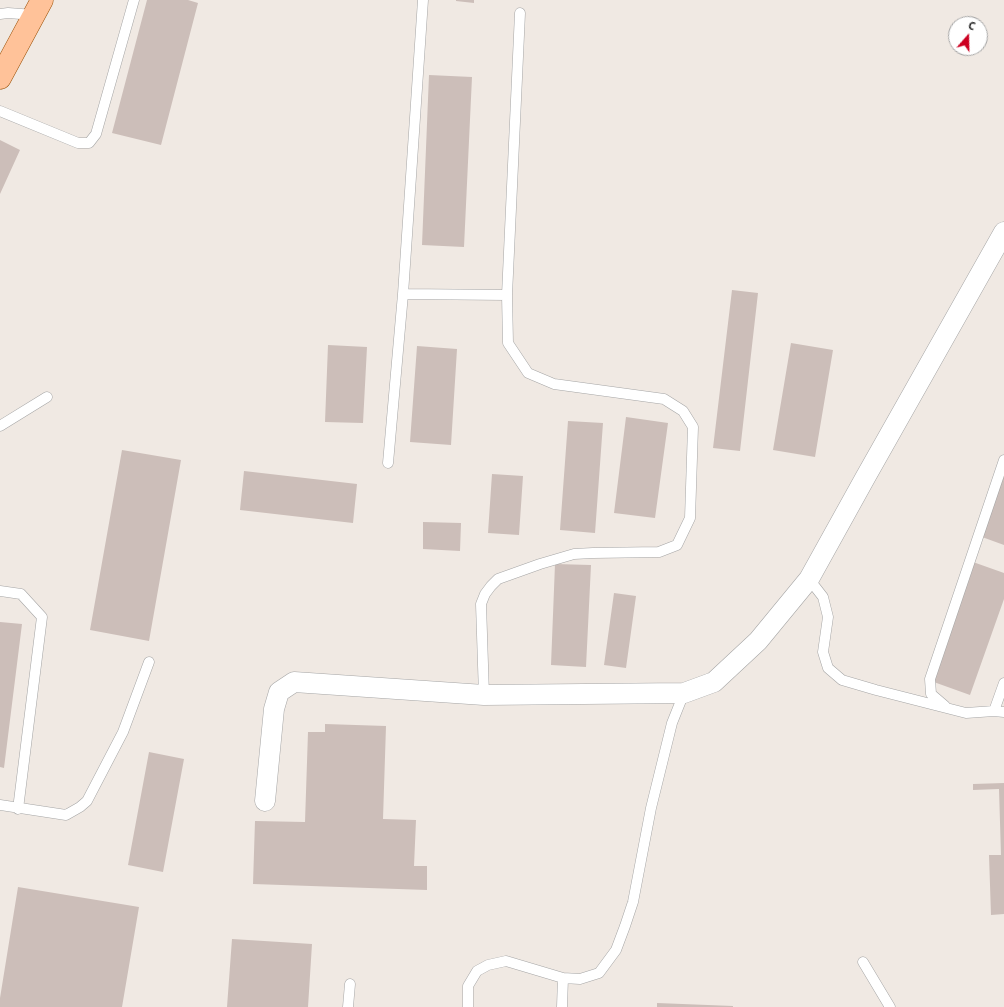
<!DOCTYPE html>
<meta charset="utf-8">
<style>
body{margin:0}
#map{position:relative;width:1004px;height:1007px;overflow:hidden;background:#f0e9e3;font-family:"PT Sans",sans-serif}
canvas{display:block}
.north{position:absolute;left:948px;top:16px;width:40px;height:40px;box-sizing:border-box;background:#fff;border:1px solid #a5a5a5;border-radius:50%;rotate:20deg;font-size:11px;font-weight:700;line-height:16px;text-align:center;color:#1e1e1e}
.north::after{content:'';display:block;margin:auto;width:14px;height:18px;background:#cc0021;clip-path:polygon(50% 0,100% 100%,50% 72%,0 100%)}
</style>
<div id="map">
<canvas width="1004" height="1007"></canvas>
<div class="north">С</div>
</div>
<script>
const context = document.querySelector('canvas').getContext('2d');
context.lineJoin = 'round';
function fill(path, color) { context.fillStyle = color; context.fill(path, 'evenodd'); }
const toPath = rows => new Path2D(rows.map(r => 'M' + r).join(''));
function trace(path, color, width, dash) { context.strokeStyle = color; context.lineWidth = width; context.lineCap = dash ? 'butt' : 'round'; context.setLineDash(dash || []); context.stroke(path); }
const building = toPath([
 [147,0,188,0,198,3,161,145,112,133],
 [456,0,474,0,474,3,456,1],
 [429,75,472,77,464,247,422,245],
 [0,140,20,150,0,194],
 [732,290,758,293,740,451,713,448],
 [791,343,833,350,815,457,773,450],
 [328,345,367,347,363,423,325,422],
 [417,346,457,349,451,445,410,442],
 [626,417,668,423,655,518,614,513],
 [568,421,603,423,595,533,560,530],
 [122,450,181,460,149,641,90,630],
 [244,471,357,484,353,523,240,510],
 [492,474,523,476,519,535,488,533],
 [1004,476,1004,545,982,537],
 [423,522,461,523,460,551,423,549],
 [973,562,1004,573,1004,599,970,695,931,681],
 [555,564,591,565,586,667,551,665],
 [614,593,636,596,626,668,604,665],
 [0,622,22,624,4,768,0,767],
 [325,724,386,726,383,819,416,820,414,866,427,866,427,890,253,884,255,821,305,822,308,732,325,732],
 [149,752,184,759,163,872,128,865],
 [1004,783,1004,914,991,915,989,855,1001,855,999,789,973,790,973,784],
 [18,887,139,907,122,1007,0,1007,0,998],
 [232,939,312,944,308,1007,227,1007],
 [657,1003,733,1006,733,1007,657,1007]
]);
const lane = toPath([
 [0,14,8,13,34,15],
 [0,111,78,143,89,143,96,134,134,0],
 [403,294,507,295],
 [0,426,47,397],
 [388,463,403,294,423,0],
 [809,579,823,597,828,617,823,652,828,668,842,680,876,690,966,713,994,711,1004,712],
 [0,591,21,594,42,617,18,809],
 [484,695,481,604,485,594,491,586,498,579,540,564,574,554,593,553,659,552,677,545,690,518,693,427,683,411,664,399,554,384,528,373,508,343,507,295,520,13],
 [945,706,931,694,930,679,1004,460],
 [994,711,1004,683],
 [0,805,66,815,80,807,87,801,123,732,149,662],
 [863,962,890,1007],
 [348,1007,350,984],
 [468,1007,468,986,477,971,488,965,506,961,563,978,580,979,599,973,616,950,625,926,633,902,651,808,672,723,684,693],
 [562,1007,563,978]
]);
const street = toPath([
 [265,801,274,709,279,692,294,682,484,695,684,693,714,682,758,641,809,579,865,478,1004,232]
]);
const primary = toPath([
 [0,78,42,0]
]);
fill(building, '#ccbeb9');
trace(lane, '#a5a5a5', 11);
trace(street, '#a5a5a5', 21);
trace(primary, '#984d00', 23);
trace(lane, '#fff', 10);
trace(street, '#fff', 20);
trace(primary, '#ffc299', 22);
</script>
